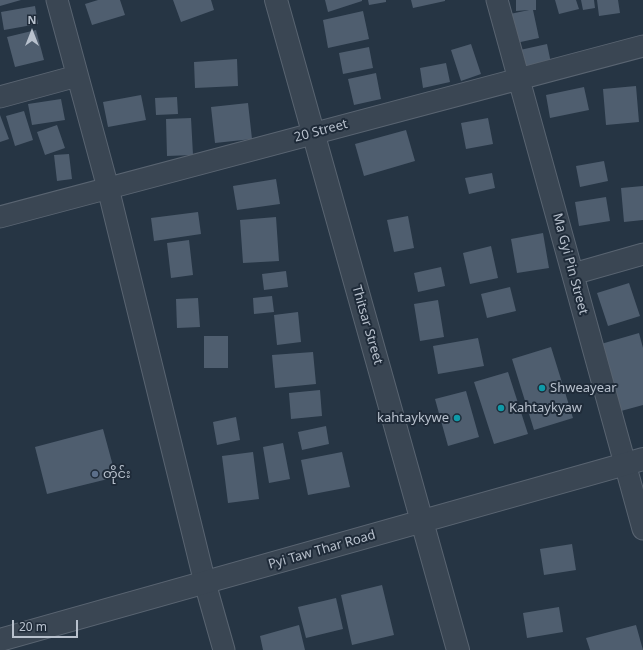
<!DOCTYPE html>
<meta charset="utf-8">
<style>
body{margin:0}
#map{position:relative;width:643px;height:650px;overflow:hidden;background:#263544;font-family:"Noto Sans",sans-serif}
canvas{display:block}
.north{position:absolute;left:12px;top:12px;width:40px;height:40px;-webkit-text-stroke:3px #1f2b39;paint-order:stroke;rotate:0deg;font-size:11px;font-weight:700;line-height:16px;text-align:center;color:#b8c1cd}
.north::after{content:'';display:block;margin:auto;width:14px;height:18px;background:#b8c1cd;clip-path:polygon(50% 0,100% 100%,50% 72%,0 100%)}
.scale{position:absolute;left:12px;top:620px;width:66px;height:18px;box-sizing:border-box;border:2px solid #b8c1cd;border-top:0;padding-left:5px;font-size:12px;line-height:14px;white-space:nowrap;color:#b8c1cd;-webkit-text-stroke:3px #1f2b39;paint-order:stroke}
</style>
<div id="map">
<canvas width="643" height="650"></canvas>
<div class="north">N</div>
<div class="scale">20 m</div>
</div>
<script>
const context = document.querySelector('canvas').getContext('2d');
context.lineJoin = 'round';
function fill(path, color) { context.fillStyle = color; context.fill(path, 'evenodd'); }
const toPath = rows => new Path2D(rows.map(r => 'M' + r).join(''));
function trace(path, color, width, dash) { context.strokeStyle = color; context.lineWidth = width; context.lineCap = dash ? 'butt' : 'round'; context.setLineDash(dash || []); context.stroke(path); }
function label(font, color, halo, rows, align = 'center') {
  context.font = font + ' "Noto Sans","Noto Sans Myanmar",sans-serif'; context.lineWidth = 4; context.setLineDash([]); context.textBaseline = 'middle'; context.strokeStyle = halo; context.fillStyle = color; for (const [text, x, y, turn = 0] of rows) {
    context.save(); context.translate(x, y); context.rotate((+turn || 0) * Math.PI / 180); context.textAlign = isNaN(turn) ? turn : align; if (halo) context.strokeText(text, 0, 0); context.fillText(text, 0, 0); context.restore();
  }
}
const building = toPath([
 [0,0,21,0,0,6],
 [98,0,120,0,125,15,92,25,85,4],
 [173,0,211,0,214,10,181,22],
 [325,0,362,0,362,1,328,12],
 [368,0,386,0,386,2,369,5],
 [411,0,445,0,445,1,413,8],
 [516,0,536,0,536,10,533,10,539,38,516,43,510,14,529,10,516,11],
 [555,0,576,0,579,9,559,14],
 [581,0,594,0,595,8,583,10],
 [597,0,618,0,620,13,599,16],
 [35,6,38,24,4,30,1,12],
 [363,11,369,39,328,48,323,20],
 [36,30,44,60,15,67,7,37],
 [471,44,481,74,461,81,451,50],
 [547,44,551,63,524,69,520,50],
 [369,47,373,68,343,74,339,53],
 [237,59,238,86,195,88,194,62],
 [446,63,450,82,423,88,420,68],
 [376,73,381,99,354,105,348,79],
 [636,86,639,122,606,125,603,89],
 [584,87,589,110,550,118,546,95],
 [141,95,146,120,108,127,103,102],
 [177,97,178,114,156,115,155,98],
 [61,99,65,120,32,125,28,104],
 [248,103,252,139,215,143,211,107],
 [24,111,33,140,15,146,6,116],
 [0,115,9,139,0,142],
 [191,118,193,155,167,156,166,119],
 [488,118,493,144,466,149,461,123],
 [57,125,65,148,45,155,37,132],
 [406,130,415,161,364,176,355,144],
 [69,154,72,179,57,181,54,155],
 [604,161,608,181,580,187,576,166],
 [492,173,495,188,469,194,465,178],
 [276,179,280,204,237,210,233,186],
 [643,186,643,220,624,222,621,188],
 [606,197,610,221,579,226,575,202],
 [198,212,201,234,154,241,151,218],
 [408,216,414,248,394,252,387,220],
 [276,217,279,261,243,263,240,220],
 [543,233,549,268,517,273,511,239],
 [189,240,193,275,171,278,167,243],
 [491,246,498,278,470,284,463,253],
 [441,267,445,286,418,292,414,273],
 [286,271,288,287,264,290,262,274],
 [629,283,640,316,608,326,597,293],
 [510,287,516,311,487,318,481,294],
 [272,296,274,312,254,314,253,298],
 [198,298,200,327,177,328,176,299],
 [438,300,444,337,420,341,414,304],
 [298,312,301,342,277,345,274,315],
 [639,333,643,348,643,405,621,411,601,344],
 [204,336,228,336,228,368,204,368],
 [478,338,484,366,438,374,433,346],
 [551,347,573,418,534,430,512,359],
 [313,352,316,384,275,388,272,355],
 [508,372,528,434,494,444,474,382],
 [320,390,322,416,291,419,289,393],
 [466,391,479,437,448,446,435,399],
 [236,417,240,440,217,445,213,422],
 [326,426,329,444,302,450,298,432],
 [103,429,116,477,47,494,35,447],
 [283,443,290,479,269,483,263,447],
 [253,452,259,499,228,503,222,456],
 [342,452,350,487,308,495,301,460],
 [572,544,576,570,544,575,540,549],
 [382,585,394,635,352,645,341,595],
 [336,598,343,629,306,638,298,607],
 [559,607,563,632,527,638,523,613],
 [299,625,305,650,263,650,260,636],
 [636,625,643,650,590,650,586,638]
]);
const minor = toPath([
 [57,0,108,188,205,583,224,650],
 [497,0,643,529],
 [0,97,77,76],
 [0,217,643,46],
 [573,274,643,254]
]);
const tertiary = toPath([
 [276,0,458,650],
 [0,640,643,459]
]);
const markers = [
 [542,388,4,"#0f9aa8"],
 [501,408,4,"#0f9aa8"],
 [457,418,4,"#0f9aa8"],
 [95,474,4,"#5c6f8a"]
];
const streetNames = [
 ["20 Street",321,131,-15],
 ["Ma Gyi Pin Street",570,264,75],
 ["Thitsar Street",367,325,74],
 ["Pyi Taw Thar Road",322,550,-16]
];
const poiNames = [
 ["Shweayear",550,388],
 ["Kahtaykyaw",509,408],
 ["kahtaykywe",449,418,"right"],
 ["တိုင်း",103,474]
];
fill(building, '#4f5e6f');
trace(minor, '#596471', 23);
trace(tertiary, '#596471', 24);
trace(minor, '#3a4653', 21);
trace(tertiary, '#3a4653', 22);
for (const [x, y, r, color] of markers) { const dot = new Path2D(); dot.arc(x, y, r, 0, 2 * Math.PI); context.fillStyle = color; context.fill(dot); trace(dot, '#1f2b39', 1.5); }
label('13px', '#b8c1cd', '#1f2b39', streetNames);
label('13px', '#b8c1cd', '#1f2b39', poiNames, 'left');
</script>
